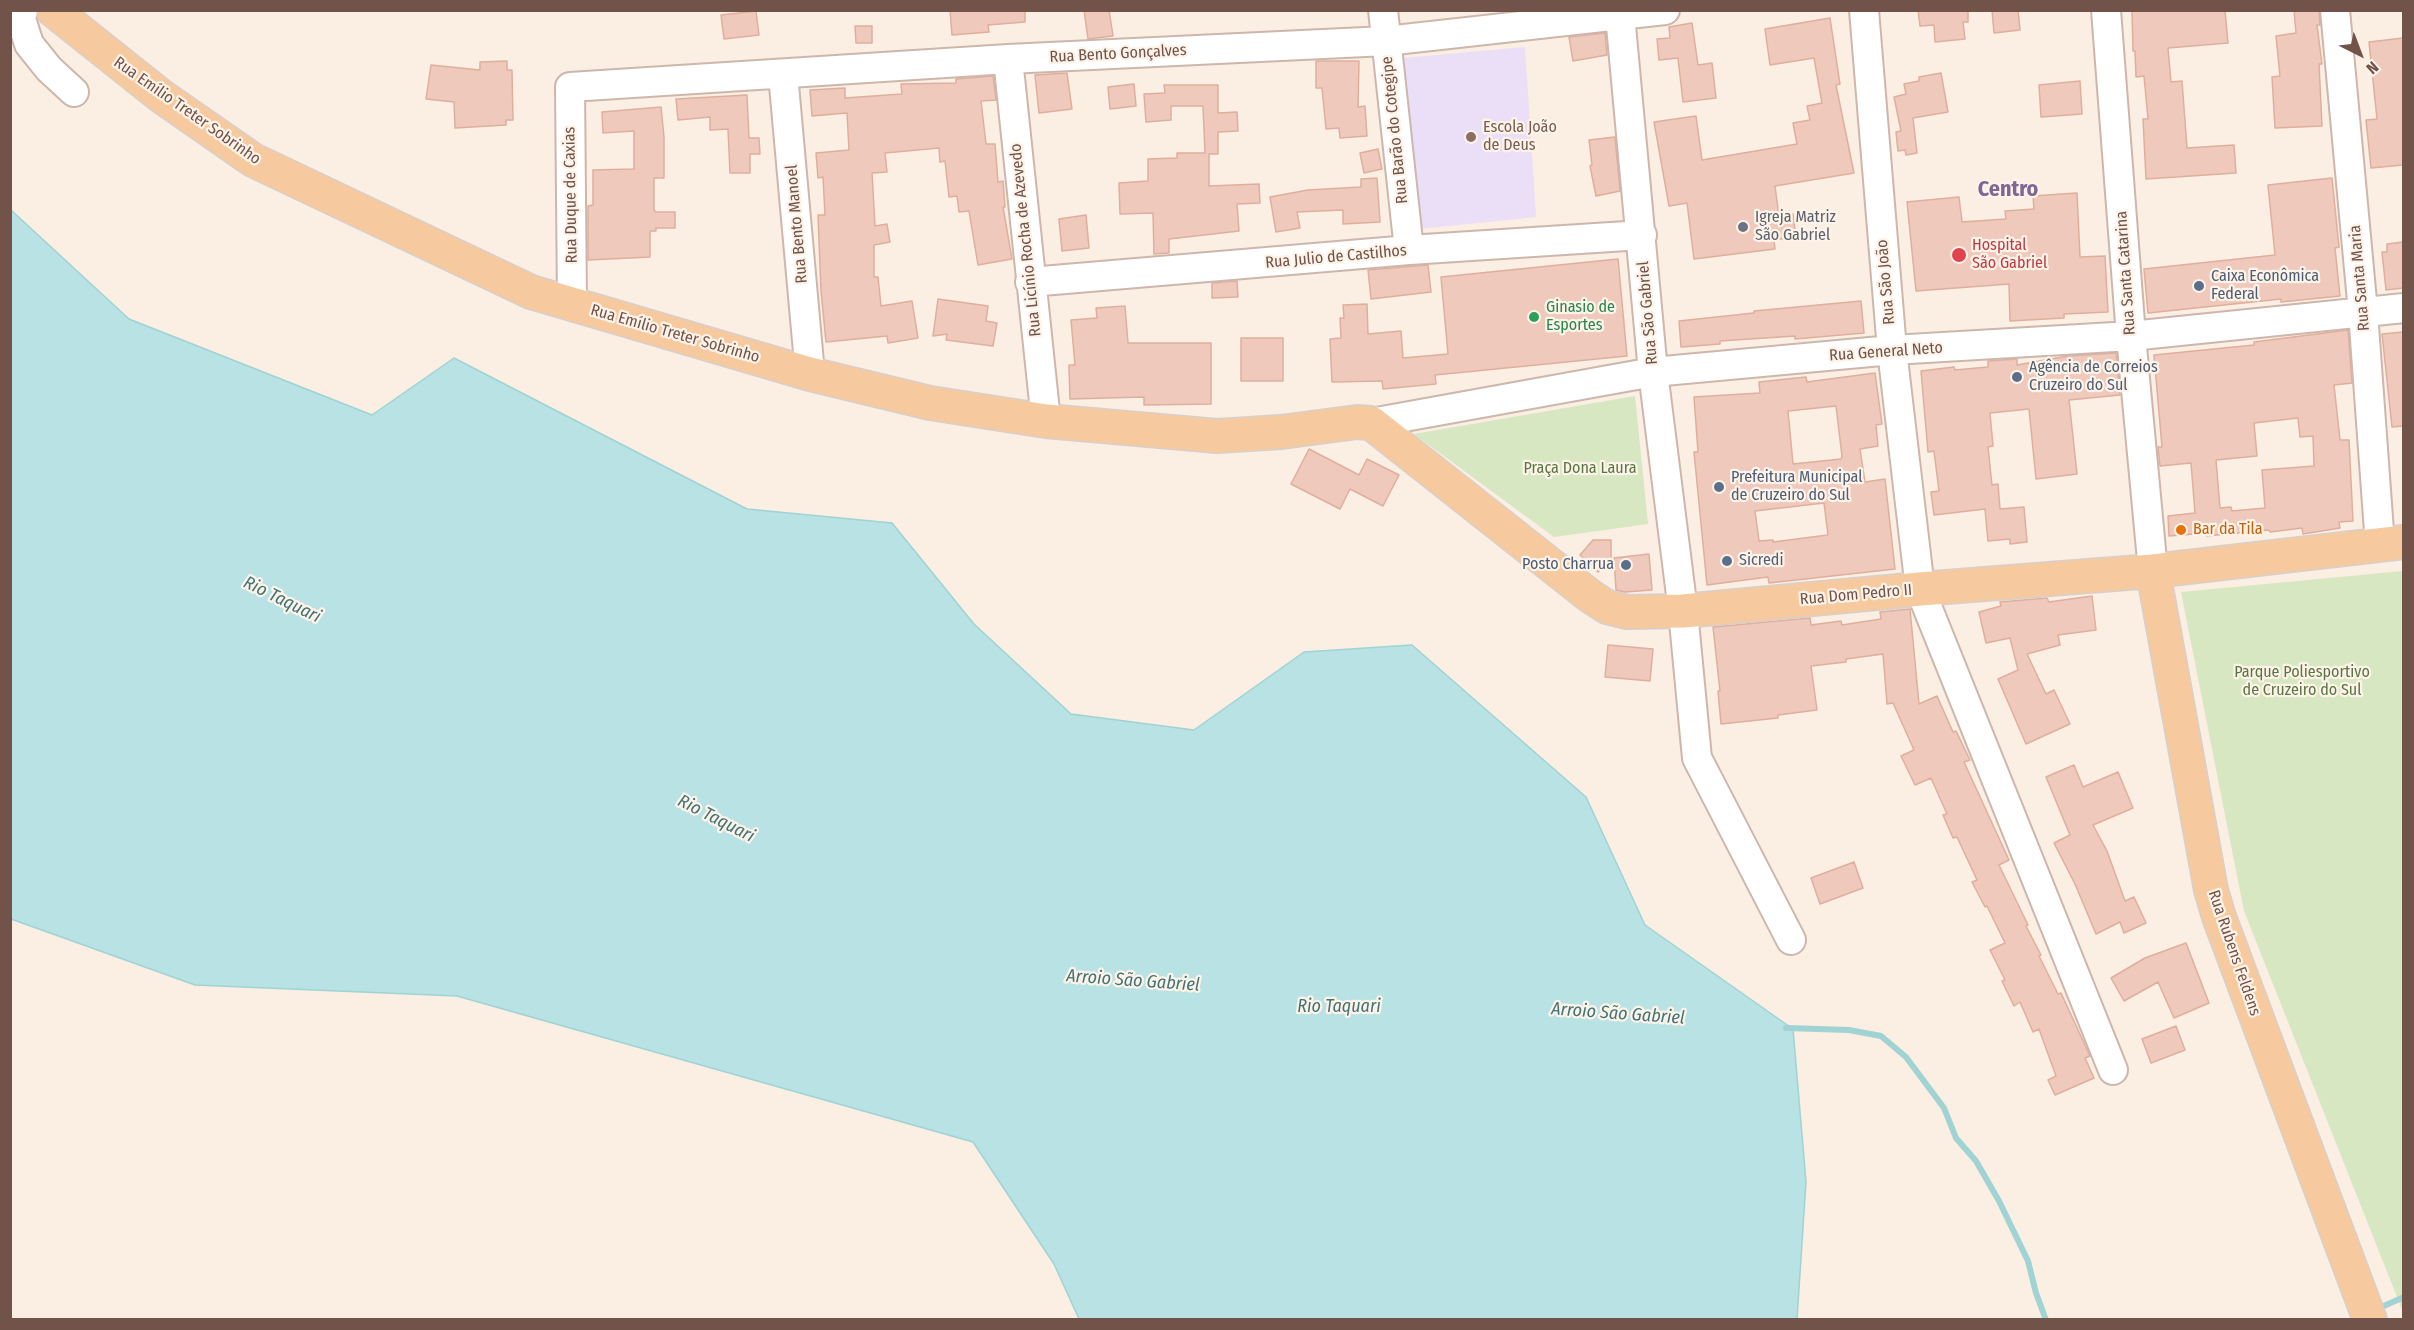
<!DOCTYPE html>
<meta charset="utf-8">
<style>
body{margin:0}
#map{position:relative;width:2414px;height:1330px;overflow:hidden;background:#fbeee2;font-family:"Fira Sans Condensed",sans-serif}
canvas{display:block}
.frame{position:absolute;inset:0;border:12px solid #71534a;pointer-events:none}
.north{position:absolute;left:2330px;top:24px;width:60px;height:60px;-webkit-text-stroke:4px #fef3e8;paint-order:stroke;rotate:138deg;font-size:16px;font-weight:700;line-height:24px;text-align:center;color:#71534a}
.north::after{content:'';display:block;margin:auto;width:21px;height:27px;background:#71534a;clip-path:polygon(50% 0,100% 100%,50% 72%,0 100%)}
</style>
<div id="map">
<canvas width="2414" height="1330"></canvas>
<div class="frame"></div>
<div class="north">N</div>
</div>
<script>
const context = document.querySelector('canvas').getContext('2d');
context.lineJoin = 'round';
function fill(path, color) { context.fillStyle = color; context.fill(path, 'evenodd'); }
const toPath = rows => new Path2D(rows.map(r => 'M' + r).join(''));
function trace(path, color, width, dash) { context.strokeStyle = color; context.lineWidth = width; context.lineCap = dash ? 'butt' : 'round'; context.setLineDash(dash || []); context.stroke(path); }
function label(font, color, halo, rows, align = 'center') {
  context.font = font + ' "Fira Sans Condensed",sans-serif'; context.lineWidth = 4.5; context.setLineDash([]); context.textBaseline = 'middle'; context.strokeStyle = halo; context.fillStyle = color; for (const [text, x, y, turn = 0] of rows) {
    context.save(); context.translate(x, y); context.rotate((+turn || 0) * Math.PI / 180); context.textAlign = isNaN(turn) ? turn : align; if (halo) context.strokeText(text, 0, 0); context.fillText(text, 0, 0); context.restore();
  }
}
const education = toPath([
 [1525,47,1536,217,1419,229,1403,58]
]);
const green = toPath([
 [1635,396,1648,524,1554,537,1414,434],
 [2403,571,2404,571,2403,1312,2244,911,2181,592]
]);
const water = toPath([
 [11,210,129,319,372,415,454,358,747,509,892,523,974,624,1071,714,1194,730,1304,652,1412,645,1586,797,1645,925,1793,1029,1806,1182,1797,1319,1079,1319,1054,1264,973,1142,457,996,195,985,11,919,11,210]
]);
const stream = toPath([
 [1786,1028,1849,1030,1881,1036,1906,1057,1944,1108,1956,1138,1976,1161,1999,1201,2028,1261,2036,1293,2046,1320],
 [2377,1309,2404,1297]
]);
const building = toPath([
 [950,10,1025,10,1025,22,988,25,989,32,952,35,950,10],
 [1084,10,1109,10,1113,36,1088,39,1084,10],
 [1918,10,1968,10,1968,22,1963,22,1965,39,1935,42,1934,25,1920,26,1918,10],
 [1992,10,2018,10,2020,30,1994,33,1992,10],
 [2225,10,2228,43,2168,48,2171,82,2182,81,2187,148,2234,145,2236,173,2146,179,2143,119,2148,119,2144,76,2136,77,2135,51,2133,51,2132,11,2225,10],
 [2294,10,2319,10,2320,25,2317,25,2322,64,2319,64,2322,126,2275,128,2272,77,2280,76,2276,36,2296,33,2294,10],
 [756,11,759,35,724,39,721,15,756,11],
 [1830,18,1840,84,1836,85,1854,173,1775,186,1779,216,1793,214,1796,237,1774,240,1775,249,1694,259,1687,203,1669,206,1654,122,1696,116,1702,160,1797,144,1793,123,1810,120,1807,106,1822,103,1814,58,1770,65,1765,29,1830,18],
 [1692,23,1698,65,1712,63,1716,98,1683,102,1678,58,1659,60,1657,39,1670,38,1669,27,1692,23],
 [855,26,872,26,872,43,856,43,855,26],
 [1605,33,1607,55,1573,61,1569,37,1605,33],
 [2403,38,2403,165,2371,168,2366,120,2377,119,2369,42,2403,38],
 [507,61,507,70,512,70,513,120,506,120,506,125,455,128,454,102,426,99,431,65,480,70,480,62,507,61],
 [1316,61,1359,61,1358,107,1365,106,1367,136,1340,138,1339,128,1326,129,1322,88,1316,88,1316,61],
 [1067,73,1072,109,1039,113,1035,75,1067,73],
 [1941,73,1948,112,1913,118,1917,153,1906,155,1905,150,1898,151,1896,132,1901,131,1894,97,1906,94,1904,84,1919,81,1919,77,1941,73],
 [993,76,996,100,981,101,986,144,995,144,998,182,1003,181,1005,207,1003,207,1012,259,978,265,969,211,959,212,957,196,949,197,945,161,940,162,939,148,885,153,887,172,872,173,875,226,887,224,890,242,874,245,874,277,878,277,881,306,912,301,918,338,888,343,887,336,826,342,821,291,818,215,825,215,823,177,818,178,816,153,849,150,847,113,812,116,810,90,845,88,845,98,902,94,901,84,956,83,956,79,993,76],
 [2080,81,2082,114,2041,117,2039,85,2080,81],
 [1134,84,1136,106,1110,109,1108,87,1134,84],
 [1164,85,1218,85,1218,113,1237,112,1238,131,1218,132,1218,154,1209,154,1209,186,1259,184,1260,203,1237,204,1239,231,1169,239,1169,253,1154,254,1153,213,1120,214,1119,183,1148,181,1148,159,1177,158,1177,153,1205,153,1203,106,1171,106,1171,120,1146,122,1144,94,1165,93,1164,85],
 [747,95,749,138,759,138,760,154,750,154,750,173,730,173,728,129,710,130,710,117,678,120,676,99,747,95],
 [661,107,664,137,664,178,654,178,654,210,656,212,675,212,675,228,656,228,656,231,650,231,650,257,588,260,588,206,593,205,593,170,634,169,634,131,603,133,602,112,661,107],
 [1615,137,1620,191,1596,196,1590,166,1592,165,1589,140,1615,137],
 [1378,149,1382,169,1364,173,1360,153,1378,149],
 [1377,178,1380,222,1343,224,1343,210,1297,212,1300,228,1276,232,1270,197,1308,190,1361,187,1361,179,1377,178],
 [2332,178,2339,247,2335,248,2340,296,2281,302,2281,299,2148,313,2144,269,2275,255,2268,185,2332,178],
 [2077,193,2080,257,2105,256,2108,312,2064,314,2064,318,2010,321,2009,284,1916,291,1907,202,1959,197,1962,222,2006,219,2005,211,2034,209,2033,196,2077,193],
 [1086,215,1089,248,1062,251,1059,219,1086,215],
 [2403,242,2403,288,2386,290,2382,252,2387,252,2387,244,2403,242],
 [1618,259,1627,356,1435,375,1436,384,1383,389,1382,381,1332,382,1330,339,1341,338,1340,318,1344,318,1343,305,1367,304,1368,334,1401,331,1403,358,1448,354,1441,277,1618,259],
 [1428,265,1431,292,1371,299,1368,270,1428,265],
 [1237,281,1238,297,1212,298,1212,283,1237,281],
 [938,299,988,306,986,321,997,323,993,346,946,340,947,334,933,336,938,299],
 [1861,301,1864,333,1795,339,1795,336,1720,341,1720,344,1681,347,1679,321,1754,313,1754,311,1861,301],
 [1125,306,1128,343,1211,343,1211,404,1144,405,1144,397,1070,399,1069,365,1075,365,1071,320,1097,318,1096,308,1125,306],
 [2348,330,2352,383,2334,385,2340,440,2349,440,2353,521,2339,522,2340,528,2303,534,2302,528,2270,532,2269,530,2207,536,2207,533,2169,536,2168,516,2195,513,2191,463,2160,466,2158,447,2162,447,2154,355,2254,345,2254,342,2348,330],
 [2298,418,2300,437,2313,436,2314,466,2262,470,2265,508,2232,511,2231,507,2220,508,2216,460,2257,456,2254,423,2298,418],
 [2403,332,2403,426,2392,427,2382,334,2403,332],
 [1241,338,1283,338,1283,381,1241,381,1241,338],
 [2116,353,2120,395,2069,400,2077,474,2036,479,2029,409,1990,413,1993,446,1988,447,1992,485,1998,484,2000,509,2024,507,2027,542,2010,544,2010,539,1988,541,1985,509,1934,515,1931,492,1939,491,1934,451,1928,452,1921,371,1954,367,1955,370,1988,367,1988,361,2017,359,2017,365,2068,356,2116,353],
 [1875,373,1882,424,1876,425,1878,446,1860,449,1865,482,1885,479,1895,569,1769,583,1768,577,1707,585,1694,452,1698,452,1694,397,1760,393,1759,382,1806,377,1807,382,1875,373],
 [1836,406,1842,456,1841,459,1793,464,1788,411,1836,406],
 [1824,503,1828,535,1773,542,1773,540,1759,541,1755,511,1824,503],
 [1309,449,1359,475,1367,459,1399,475,1383,506,1350,489,1340,509,1291,484,1309,449],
 [1593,540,1611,540,1611,560,1598,572,1580,555,1593,540],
 [1649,554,1652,590,1625,592,1616,590,1614,558,1649,554],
 [2092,596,2096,630,2058,635,2060,645,2027,654,2046,694,2054,690,2070,724,2026,744,1998,679,2018,670,2010,638,1986,643,1979,612,2001,606,2000,602,2047,598,2049,602,2092,596],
 [1910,609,1919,704,1937,696,1953,732,1956,731,1970,760,1964,762,2009,860,1999,865,2028,925,2026,926,2041,955,2039,956,2058,994,2061,993,2090,1056,2085,1058,2094,1078,2055,1095,2048,1080,2056,1076,2039,1029,2033,1032,2020,1002,2014,1006,2002,981,2005,980,1990,950,2005,943,1987,906,1985,907,1972,882,1977,880,1957,837,1953,838,1943,815,1947,814,1931,778,1915,785,1901,756,1914,750,1893,703,1887,704,1883,654,1846,659,1846,662,1811,666,1817,710,1778,715,1778,718,1721,724,1718,691,1720,691,1713,627,1810,618,1811,625,1841,621,1842,625,1881,619,1880,612,1910,609],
 [1608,645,1653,649,1650,681,1605,677,1608,645],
 [2074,765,2083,787,2118,772,2133,808,2093,825,2107,851,2125,901,2134,897,2146,923,2124,933,2120,922,2096,934,2075,884,2054,843,2070,835,2046,777,2074,765],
 [1854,862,1863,888,1820,904,1811,878,1854,862],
 [2186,943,2209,1003,2174,1018,2158,982,2124,1001,2111,978,2145,958,2186,943],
 [2176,1026,2185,1050,2151,1063,2142,1039,2176,1026]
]);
const minor = toPath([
 [23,10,21,19,29,44,49,69,74,92],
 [1383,10,1409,250],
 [1864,10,1892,350,1920,589,2113,1070],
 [2106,10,2131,336,2153,571],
 [2335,10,2363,312,2380,545],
 [1620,15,1653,372,1683,611,1697,758,1791,940],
 [1008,59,1046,421],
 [783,74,810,374],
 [1030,282,1409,250,1642,235],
 [572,304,570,87,1008,59,1386,41,1665,10],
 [1371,423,1653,372,1892,350,2131,336,2404,308]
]);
const major = toPath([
 [53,10,161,96,253,160,531,292,810,374,930,403,1046,421,1217,436,1281,432,1357,422,1371,423,1590,596,1607,607,1627,612,1683,611,1920,589,2153,571,2404,542],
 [2153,571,2211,890,2219,917,2370,1320]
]);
const markers = [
 [1471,137,6,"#8d6e63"],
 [1743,227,6,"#6b7280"],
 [1959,255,8,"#e0444e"],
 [2199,286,6,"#5c6f8a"],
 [1534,317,6,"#2e9e5b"],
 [2017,377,6,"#5c6f8a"],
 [1719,487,6,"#5c6f8a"],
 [2181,530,6,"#e8710a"],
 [1727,561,6,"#5c6f8a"],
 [1626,565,6,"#5c6f8a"]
];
const streetNames = [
 ["Rua Bento Gonçalves",1118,54,-3],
 ["Rua Emílio Treter Sobrinho",187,111,35],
 ["Rua Barão do Cotegipe",1395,130,-96],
 ["Rua Duque de Caxias",571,195,-91],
 ["Rua Bento Manoel",797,224,-95],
 ["Rua Licínio Rocha de Azevedo",1026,240,-96],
 ["Rua Julio de Castilhos",1336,257,-5],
 ["Rua Santa Catarina",2126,273,-94],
 ["Rua Santa Maria",2360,278,-95],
 ["Rua São João",1886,282,-95],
 ["Rua São Gabriel",1648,313,-95],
 ["Rua Emílio Treter Sobrinho",675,334,16],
 ["Rua General Neto",1886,352,-4],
 ["Rua Dom Pedro II",1856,595,-5],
 ["Rua Rubens Feldens",2234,953,71]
];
const educationNames = [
 ["Escola João",1483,128],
 ["de Deus",1483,146]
];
const worshipNames = [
 ["Igreja Matriz",1755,218],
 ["São Gabriel",1755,236]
];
const healthNames = [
 ["Hospital",1972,246],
 ["São Gabriel",1972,264]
];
const serviceNames = [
 ["Caixa Econômica",2211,277],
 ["Federal",2211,295],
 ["Agência de Correios",2029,368],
 ["Cruzeiro do Sul",2029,386],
 ["Prefeitura Municipal",1731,478],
 ["de Cruzeiro do Sul",1731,496],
 ["Sicredi",1739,561],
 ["Posto Charrua",1614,565,"right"]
];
const leisureNames = [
 ["Ginasio de",1546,308],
 ["Esportes",1546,326]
];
const parkNames = [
 ["Praça Dona Laura",1580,469],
 ["Parque Poliesportivo",2302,673],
 ["de Cruzeiro do Sul",2302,691]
];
const foodNames = [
 ["Bar da Tila",2193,530]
];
const waterNames = [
 ["Rio Taquari",282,600,26],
 ["Rio Taquari",716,819,27],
 ["Arroio São Gabriel",1133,981,4],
 ["Rio Taquari",1339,1007],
 ["Arroio São Gabriel",1618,1014,4]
];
const districtNames = [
 ["Centro",2008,190]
];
fill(education, '#ebdff7');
fill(green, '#d6e7c2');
fill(water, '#b8e2e3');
trace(water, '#9fd3d4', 1.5);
trace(stream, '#9fd3d4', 6);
fill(building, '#efc9bc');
trace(building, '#e0ae9d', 1.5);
trace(minor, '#cdb7ad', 32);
trace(major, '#d7cfcc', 36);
trace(minor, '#fff', 28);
trace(major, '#f6ca9e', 33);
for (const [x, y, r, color] of markers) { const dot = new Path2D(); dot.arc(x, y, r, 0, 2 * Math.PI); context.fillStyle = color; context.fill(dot); trace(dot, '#fef3e8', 2); }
label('16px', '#71534a', '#fef3e8', streetNames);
label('16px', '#785e54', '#fef3e8', educationNames, 'left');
label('16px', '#5b616d', '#fef3e8', worshipNames, 'left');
label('16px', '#be3a42', '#fef3e8', healthNames, 'left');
label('16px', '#4e5e75', '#fef3e8', serviceNames, 'left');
label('16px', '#27864d', '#fef3e8', leisureNames, 'left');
label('16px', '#597743', '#fef3e8', parkNames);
label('16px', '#c56008', '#fef3e8', foodNames, 'left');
label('italic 18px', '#407476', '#fef3e8', waterNames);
label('bold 22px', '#7f6694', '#fef3e8', districtNames);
</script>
